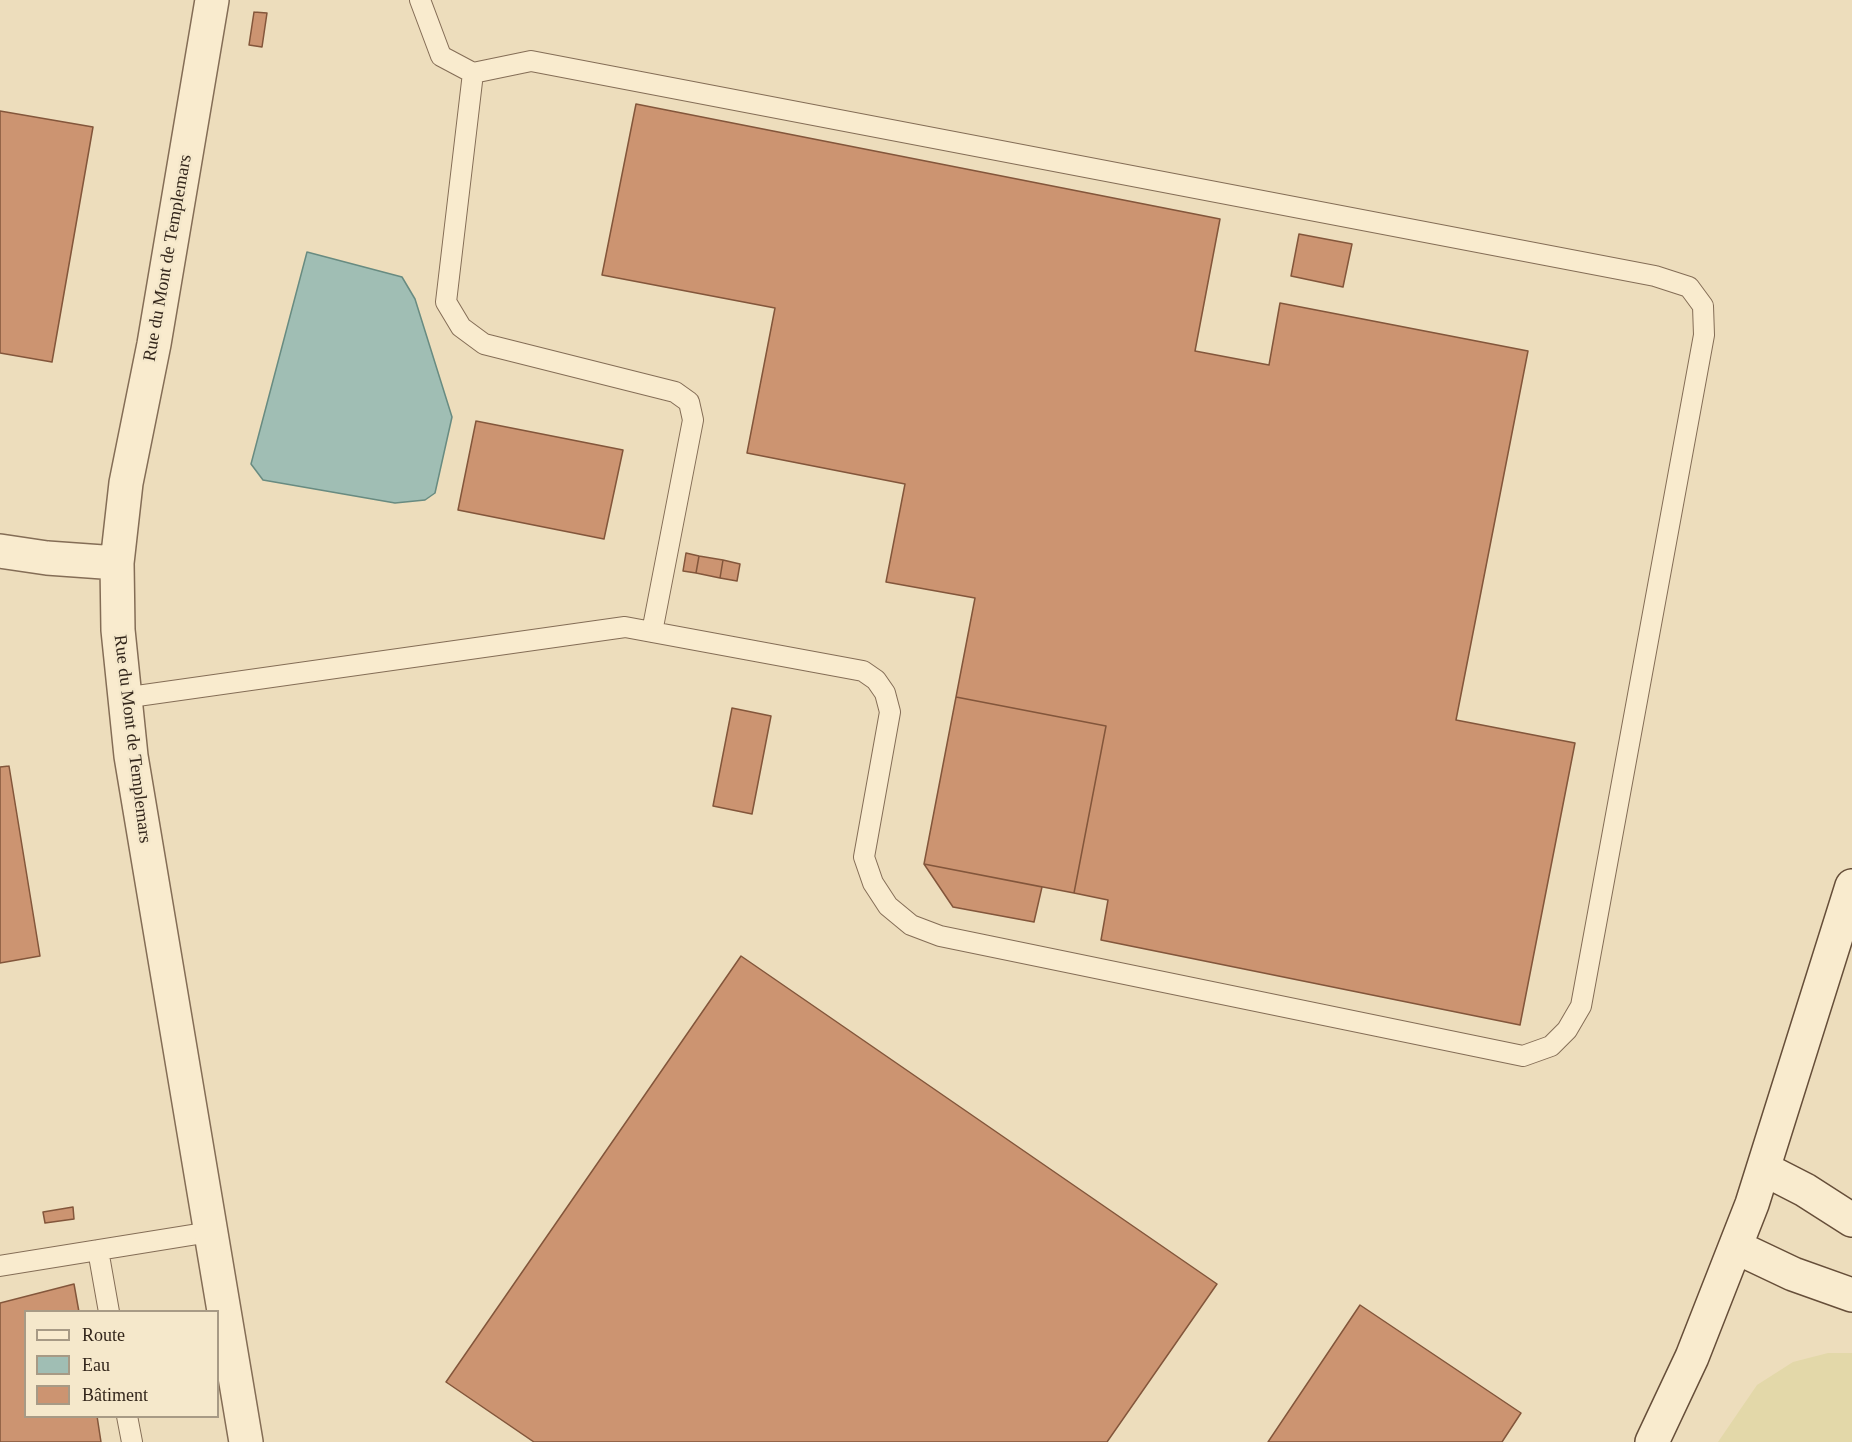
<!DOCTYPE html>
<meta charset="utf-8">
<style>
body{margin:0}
#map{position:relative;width:1852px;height:1442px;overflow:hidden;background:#edddbc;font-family:"Times New Roman",serif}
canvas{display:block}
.legend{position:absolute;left:24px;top:1310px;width:195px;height:108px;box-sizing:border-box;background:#f5e8cb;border:2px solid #a79a85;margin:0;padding:8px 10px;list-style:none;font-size:18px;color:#33261b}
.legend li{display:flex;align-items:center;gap:12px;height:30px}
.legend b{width:30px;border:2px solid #a79a85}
</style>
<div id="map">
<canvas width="1852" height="1442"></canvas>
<ul class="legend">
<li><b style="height:8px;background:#f9ebce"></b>Route</li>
<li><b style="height:16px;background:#a0beb4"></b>Eau</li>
<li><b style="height:16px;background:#cc9471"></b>Bâtiment</li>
</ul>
</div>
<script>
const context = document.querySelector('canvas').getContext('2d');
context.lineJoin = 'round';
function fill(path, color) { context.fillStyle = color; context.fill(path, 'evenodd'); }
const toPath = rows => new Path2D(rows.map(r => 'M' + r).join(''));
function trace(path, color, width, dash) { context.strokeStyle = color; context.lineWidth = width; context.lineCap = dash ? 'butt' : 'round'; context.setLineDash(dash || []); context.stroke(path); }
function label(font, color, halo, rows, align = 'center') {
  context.font = font + ' "Times New Roman",serif'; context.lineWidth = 5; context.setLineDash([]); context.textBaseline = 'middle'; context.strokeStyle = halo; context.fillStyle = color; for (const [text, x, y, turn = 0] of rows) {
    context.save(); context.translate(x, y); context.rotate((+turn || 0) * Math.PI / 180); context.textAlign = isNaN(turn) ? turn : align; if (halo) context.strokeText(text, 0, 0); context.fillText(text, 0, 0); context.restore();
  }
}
const farmland = toPath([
 [1828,1353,1852,1353,1852,1442,1718,1442,1757,1385,1793,1362]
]);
const water = toPath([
 [307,252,402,277,415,299,452,417,435,493,425,500,395,503,263,480,251,464,307,252]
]);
const building = toPath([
 [254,12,267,13,262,47,249,45,254,12],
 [636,104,1220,219,1195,351,1269,365,1280,303,1528,351,1456,720,1575,743,1520,1025,1101,940,1108,900,1074,893,1106,726,956,697,975,598,886,582,905,484,747,453,775,308,602,275,636,104],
 [0,111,93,127,52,362,0,353,0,111],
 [1299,234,1352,244,1343,287,1291,276,1299,234],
 [476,421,623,450,604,539,458,510,476,421],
 [686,553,699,556,696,573,683,571,686,553],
 [699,556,723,560,720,578,696,573,699,556],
 [723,560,740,564,737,581,720,578,723,560],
 [956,697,1106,726,1074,893,924,864,956,697],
 [732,708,771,716,752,814,713,806,732,708],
 [9,766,40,956,0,963,0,767,9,766],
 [924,864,1042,887,1034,922,953,907,924,864],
 [741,956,1217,1284,1107,1442,534,1442,446,1382,741,956],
 [73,1207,74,1219,45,1223,43,1212,73,1207],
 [74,1284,79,1312,26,1312,26,1416,97,1416,101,1442,0,1442,0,1303,74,1284],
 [1360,1305,1521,1413,1502,1442,1268,1442,1360,1305]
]);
const lane = toPath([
 [473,73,446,302,461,327,484,344,675,392,689,402,693,420,652,632],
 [123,698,625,627,863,671,876,680,885,693,890,712,864,857,873,883,888,906,911,925,940,936,1523,1056,1551,1046,1567,1030,1581,1006,1704,335,1703,306,1689,287,1655,276,531,61,473,73,441,56,420,0],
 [98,1250,109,1312],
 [0,1266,210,1232],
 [127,1416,132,1442]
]);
const street = toPath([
 [212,0,154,344,126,483,117,563,118,630,131,756,246,1442],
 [0,551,47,558,117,563]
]);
const secondary = toPath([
 [1764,1169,1805,1190,1852,1220],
 [1736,1247,1793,1274,1852,1295],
 [1652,1442,1692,1357,1752,1204,1852,886]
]);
const streetNames = [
 ["Rue du Mont de Templemars",168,258,-80],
 ["Rue du Mont de Templemars",132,739,83]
];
fill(farmland, '#e3d8a9');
fill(water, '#a0beb4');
trace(water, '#688b81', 1.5);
fill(building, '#cc9471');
trace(building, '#83563b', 1.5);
trace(lane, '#846d56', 22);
trace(street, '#846d56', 36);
trace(secondary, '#664e39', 36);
trace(lane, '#f9ebce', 20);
trace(street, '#f9ebce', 33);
trace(secondary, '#f9ebce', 33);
label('18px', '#33261b', '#f5e8cb', streetNames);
</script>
